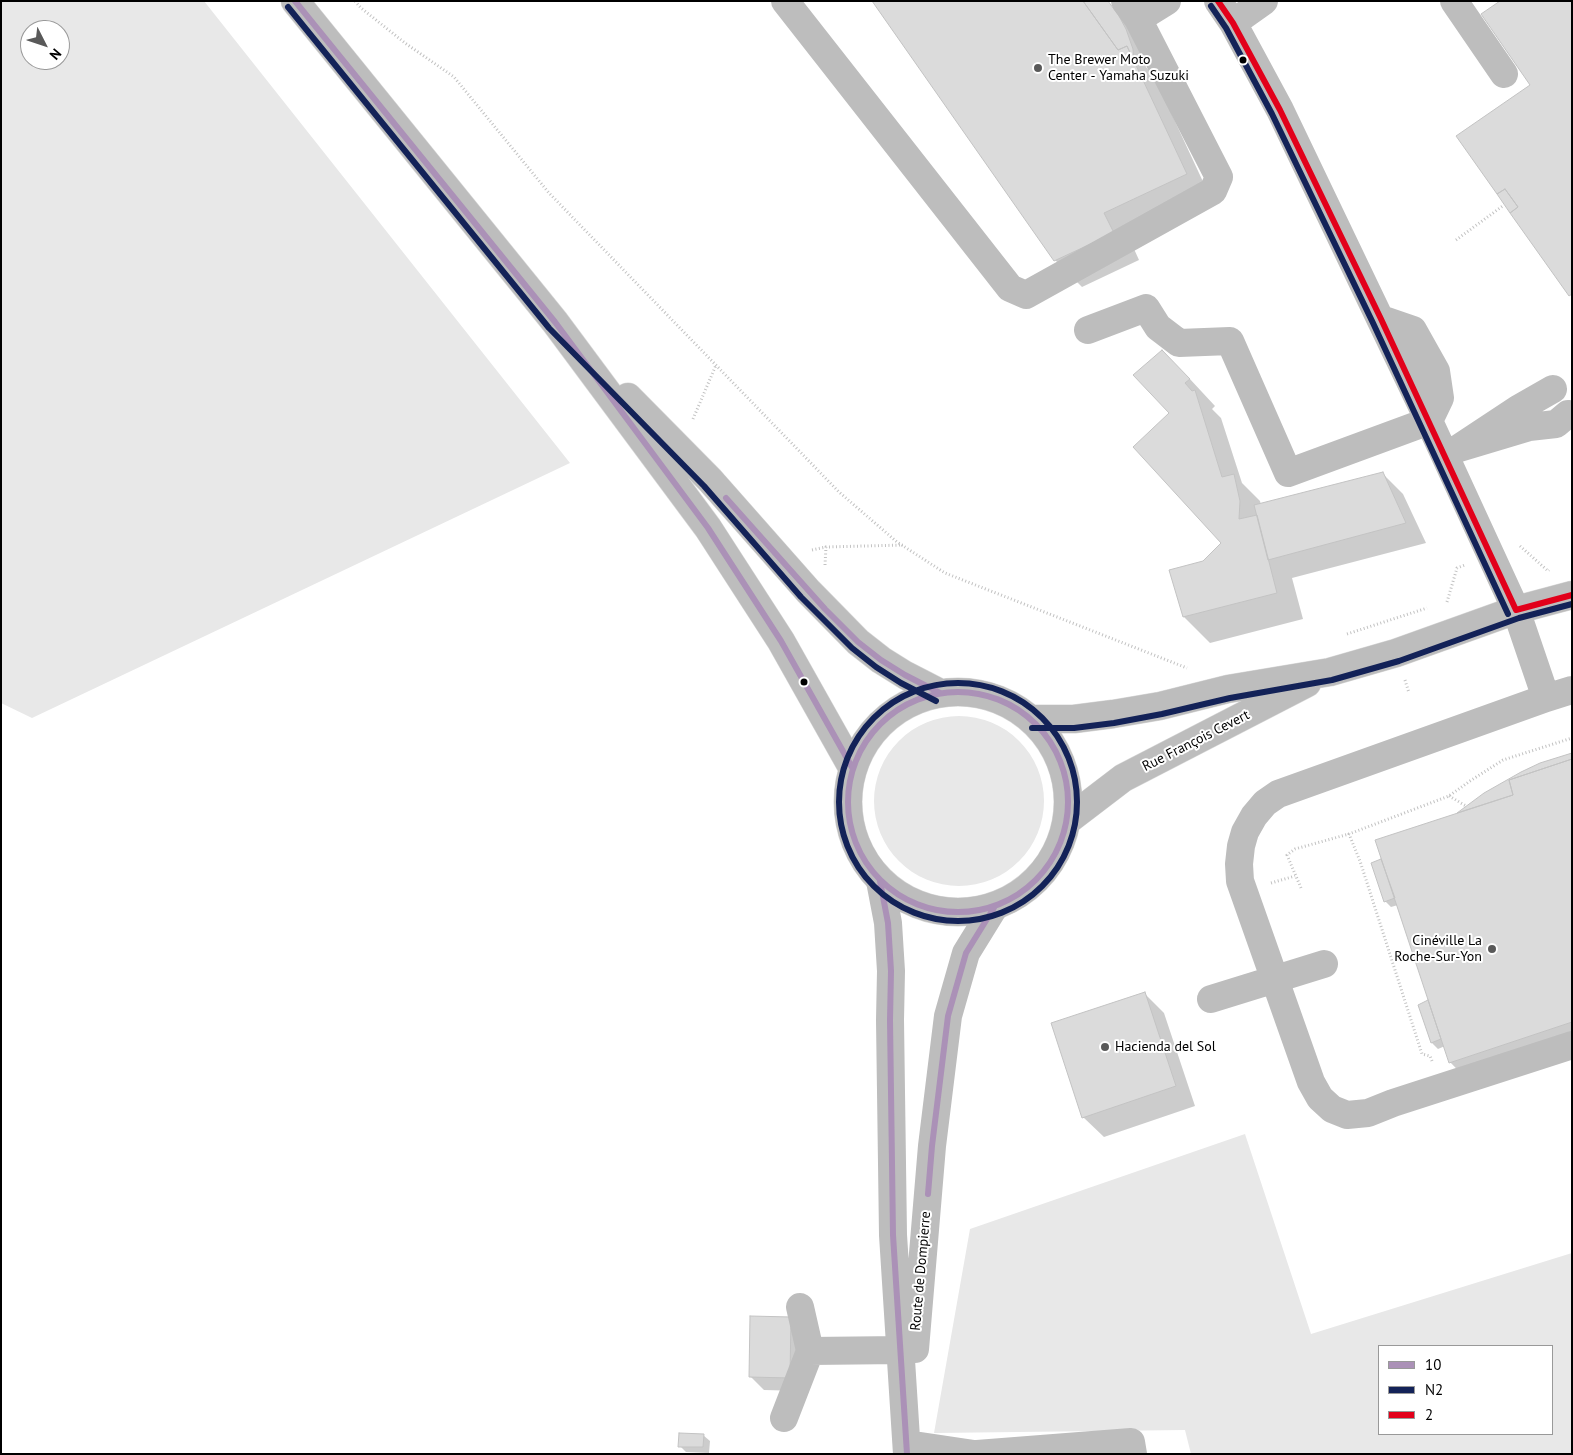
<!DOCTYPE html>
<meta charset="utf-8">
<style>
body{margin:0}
#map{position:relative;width:1573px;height:1455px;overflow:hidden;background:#fff;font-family:"PT Sans",sans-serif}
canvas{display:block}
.frame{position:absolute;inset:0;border:2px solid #000;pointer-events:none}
.legend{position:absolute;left:1378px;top:1345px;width:175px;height:90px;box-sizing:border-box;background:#fff;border:1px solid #999;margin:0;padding:6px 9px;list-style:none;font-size:15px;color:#000}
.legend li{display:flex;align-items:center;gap:10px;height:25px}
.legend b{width:25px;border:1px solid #999}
.north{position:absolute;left:20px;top:20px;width:50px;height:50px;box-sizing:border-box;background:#fff;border:1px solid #999;border-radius:50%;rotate:131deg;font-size:14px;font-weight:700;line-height:20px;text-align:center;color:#000}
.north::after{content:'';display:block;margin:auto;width:18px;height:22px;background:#595959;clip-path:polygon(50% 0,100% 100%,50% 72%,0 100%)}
</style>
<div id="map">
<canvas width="1573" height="1455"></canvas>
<div class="frame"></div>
<ul class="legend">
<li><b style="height:6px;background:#ab91b7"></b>10</li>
<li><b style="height:6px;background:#132258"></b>N2</li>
<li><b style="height:6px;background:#e2001a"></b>2</li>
</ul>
<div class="north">N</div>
</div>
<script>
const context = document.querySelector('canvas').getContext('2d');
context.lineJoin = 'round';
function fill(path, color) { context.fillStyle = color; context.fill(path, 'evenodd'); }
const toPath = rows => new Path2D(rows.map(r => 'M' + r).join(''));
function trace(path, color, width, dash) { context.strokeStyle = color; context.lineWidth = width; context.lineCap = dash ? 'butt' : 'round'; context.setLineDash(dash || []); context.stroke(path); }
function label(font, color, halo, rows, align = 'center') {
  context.font = font + ' "PT Sans",sans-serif'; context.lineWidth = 4; context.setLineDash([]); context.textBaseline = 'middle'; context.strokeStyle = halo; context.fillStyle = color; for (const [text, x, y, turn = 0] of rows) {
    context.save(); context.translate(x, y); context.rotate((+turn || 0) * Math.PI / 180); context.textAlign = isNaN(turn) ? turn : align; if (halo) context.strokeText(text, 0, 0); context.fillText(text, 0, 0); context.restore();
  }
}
const green = toPath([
 [1,1,204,1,570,463,32,718,1,703],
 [30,30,60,30,60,60,30,60],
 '874 801a85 85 0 1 1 170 0a85 85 0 1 1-170 0Z',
 [1245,1134,1311,1334,1572,1253,1572,1454,1191,1454,1185,1430,934,1433,970,1229],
 [1379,1346,1552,1346,1552,1434,1379,1434]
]);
const shadow = toPath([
 [1106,1,1120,15,1139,44,1146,67,1153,74,1212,201,1130,240,1139,260,1082,287,1055,260],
 [1135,375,1189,378,1215,406,1212,409,1221,418,1242,483,1260,501,1261,505,1382,473,1403,494,1426,543,1292,578,1303,619,1210,643,1184,617,1204,562,1223,543,1170,413],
 [1572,755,1572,1057,1476,1089,1450,1062,1445,1046,1438,1049,1432,1043,1428,1002,1431,1005,1398,905,1391,907,1385,901,1372,864,1383,859,1460,812,1484,794],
 [1144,993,1164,1013,1195,1106,1104,1137,1083,1117],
 [751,1317,804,1332,802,1391,764,1390,751,1377],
 [703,1435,710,1441,709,1453,686,1452,680,1446]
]);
const building = toPath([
 [872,1,1083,1,1118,50,1127,46,1187,174,1104,213,1114,233,1054,261,872,1],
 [1083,1,1108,1,1119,16,1126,29,1133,49,1134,62,1127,46,1118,50,1083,1],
 [1500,1,1572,1,1572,294,1569,296,1510,213,1518,207,1505,189,1497,194,1456,136,1530,85,1481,14,1500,1],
 [1505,189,1518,207,1510,213,1497,194,1505,189],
 [1162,350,1190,379,1185,383,1192,391,1195,390,1222,477,1234,474,1240,501,1239,519,1257,515,1277,593,1183,617,1169,570,1203,561,1221,543,1133,447,1169,413,1133,375,1162,350],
 [1383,472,1406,523,1268,560,1254,505,1383,472],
 [1572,753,1572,759,1509,780,1513,795,1457,813,1484,793,1521,772,1540,763,1572,753],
 [1572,759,1572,1022,1449,1063,1375,840,1513,795,1509,780,1572,759],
 [1381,859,1395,898,1384,902,1371,863,1381,859],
 [1145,992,1176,1086,1082,1118,1051,1023,1145,992],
 [1428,1000,1441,1039,1431,1043,1418,1005,1428,1000],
 [750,1316,791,1317,790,1378,749,1377,750,1316],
 [679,1433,704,1434,703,1447,678,1447,679,1433]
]);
const path = toPath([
 [355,1,361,8,405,43,454,77,549,193,839,492,897,542,945,573,1187,668],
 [1456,240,1504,205],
 [693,419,716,365],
 [1520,546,1548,571,1549,570],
 [812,550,826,547],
 [825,565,826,547,903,545],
 [1447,602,1457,568,1465,565],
 [1347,634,1427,608],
 [1405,680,1409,693],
 [1449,796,1466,806],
 [1271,883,1295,876],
 [1301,888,1287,855,1295,849,1349,834],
 [1432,1061,1430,1056,1422,1054,1360,861,1349,834,1449,796,1470,781,1503,760,1572,738]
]);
const minor = toPath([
 [785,1,1010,288,1026,295,1213,191,1219,177,1138,19,1125,1],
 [1218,1,1233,23,1280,110,1429,421,1516,610,1546,698],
 [1454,1,1504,74],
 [1138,19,1167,1],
 [1233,23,1264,1],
 [1088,330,1146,308,1158,327,1179,343,1230,341,1288,473,1429,421,1440,398,1436,371,1413,330,1381,319],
 [1553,389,1518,409,1459,448,1529,427,1556,424,1568,414],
 [1572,690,1546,698,1278,794,1265,803,1254,816,1245,832,1241,846,1239,864,1240,881,1311,1082,1320,1098,1332,1109,1347,1115,1368,1113,1393,1103,1572,1045],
 [880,881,888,923,891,971,890,1020,893,1235,907,1454],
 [1211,999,1324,964],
 [800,1307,810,1351],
 [915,1349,932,1146,948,1016,966,953,995,906],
 [784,1418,810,1351,901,1350],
 [907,1444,974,1454],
 [977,1454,1131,1442,1133,1454]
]);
const major = toPath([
 [295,1,555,322,708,528,781,641,853,769],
 [628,397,710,480,808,591,858,642,881,660,905,675,940,693],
 '848 802a110 110 0 1 1 220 0a110 110 0 1 1-220 0Z',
 [1032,719,1074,719,1113,714,1160,706,1228,689,1330,672,1396,653,1516,610,1572,595],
 [1068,820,1123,778,1307,683]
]);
const bus1 = toPath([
 [295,1,555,322,708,528,781,641,853,769],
 [726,498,825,609,858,642,881,660,905,675,940,693],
 '848 802a110 110 0 1 1 220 0a110 110 0 1 1-220 0Z',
 [880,881,888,923,891,971,890,1020,893,1235,907,1454],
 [928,1194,932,1146,948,1016,966,953,995,906]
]);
const bus2 = toPath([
 [1211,6,1226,28,1272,114,1373,323,1508,614],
 [288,7,549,328,704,486,801,597,852,648,876,667,901,683,936,701],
 '839 802a119 119 0 1 1 238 0a119 119 0 1 1-238 0Z',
 [1032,728,1074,728,1114,723,1162,714,1230,698,1332,680,1399,661,1519,618,1572,604]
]);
const bus3 = toPath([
 [1218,1,1233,23,1280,110,1381,319,1516,610],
 [1516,610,1572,595]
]);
const markers = [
 [1243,60,4.5,"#000"],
 [1038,68,5,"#595959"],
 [804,682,4.5,"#000"],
 [1492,949,5,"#595959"],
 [1105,1047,5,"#595959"]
];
const poiNames = [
 ["The Brewer Moto",1048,60],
 ["Center - Yamaha Suzuki",1048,76],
 ["Cinéville La",1482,941,"right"],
 ["Roche-Sur-Yon",1482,957,"right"],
 ["Hacienda del Sol",1115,1047]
];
const streetNames = [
 ["Rue François Cevert",1196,741,-27],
 ["Route de Dompierre",921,1271,-85]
];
fill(green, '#e8e8e8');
fill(shadow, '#0003');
fill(building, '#dbdbdb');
trace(building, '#c3c3c3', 1);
trace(major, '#dbdbdb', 29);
trace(path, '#c2c2c2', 3, [1, 2.5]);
trace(minor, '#bdbdbd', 28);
trace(major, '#bdbdbd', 28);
trace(bus1, '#ab91b7', 6);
trace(bus2, '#132258', 6);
trace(bus3, '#e2001a', 6);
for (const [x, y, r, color] of markers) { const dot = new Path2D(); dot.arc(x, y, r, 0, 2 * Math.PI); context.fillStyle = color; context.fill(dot); trace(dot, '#fff', 2); }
label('14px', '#000', '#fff', poiNames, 'left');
label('14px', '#000', '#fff', streetNames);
</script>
